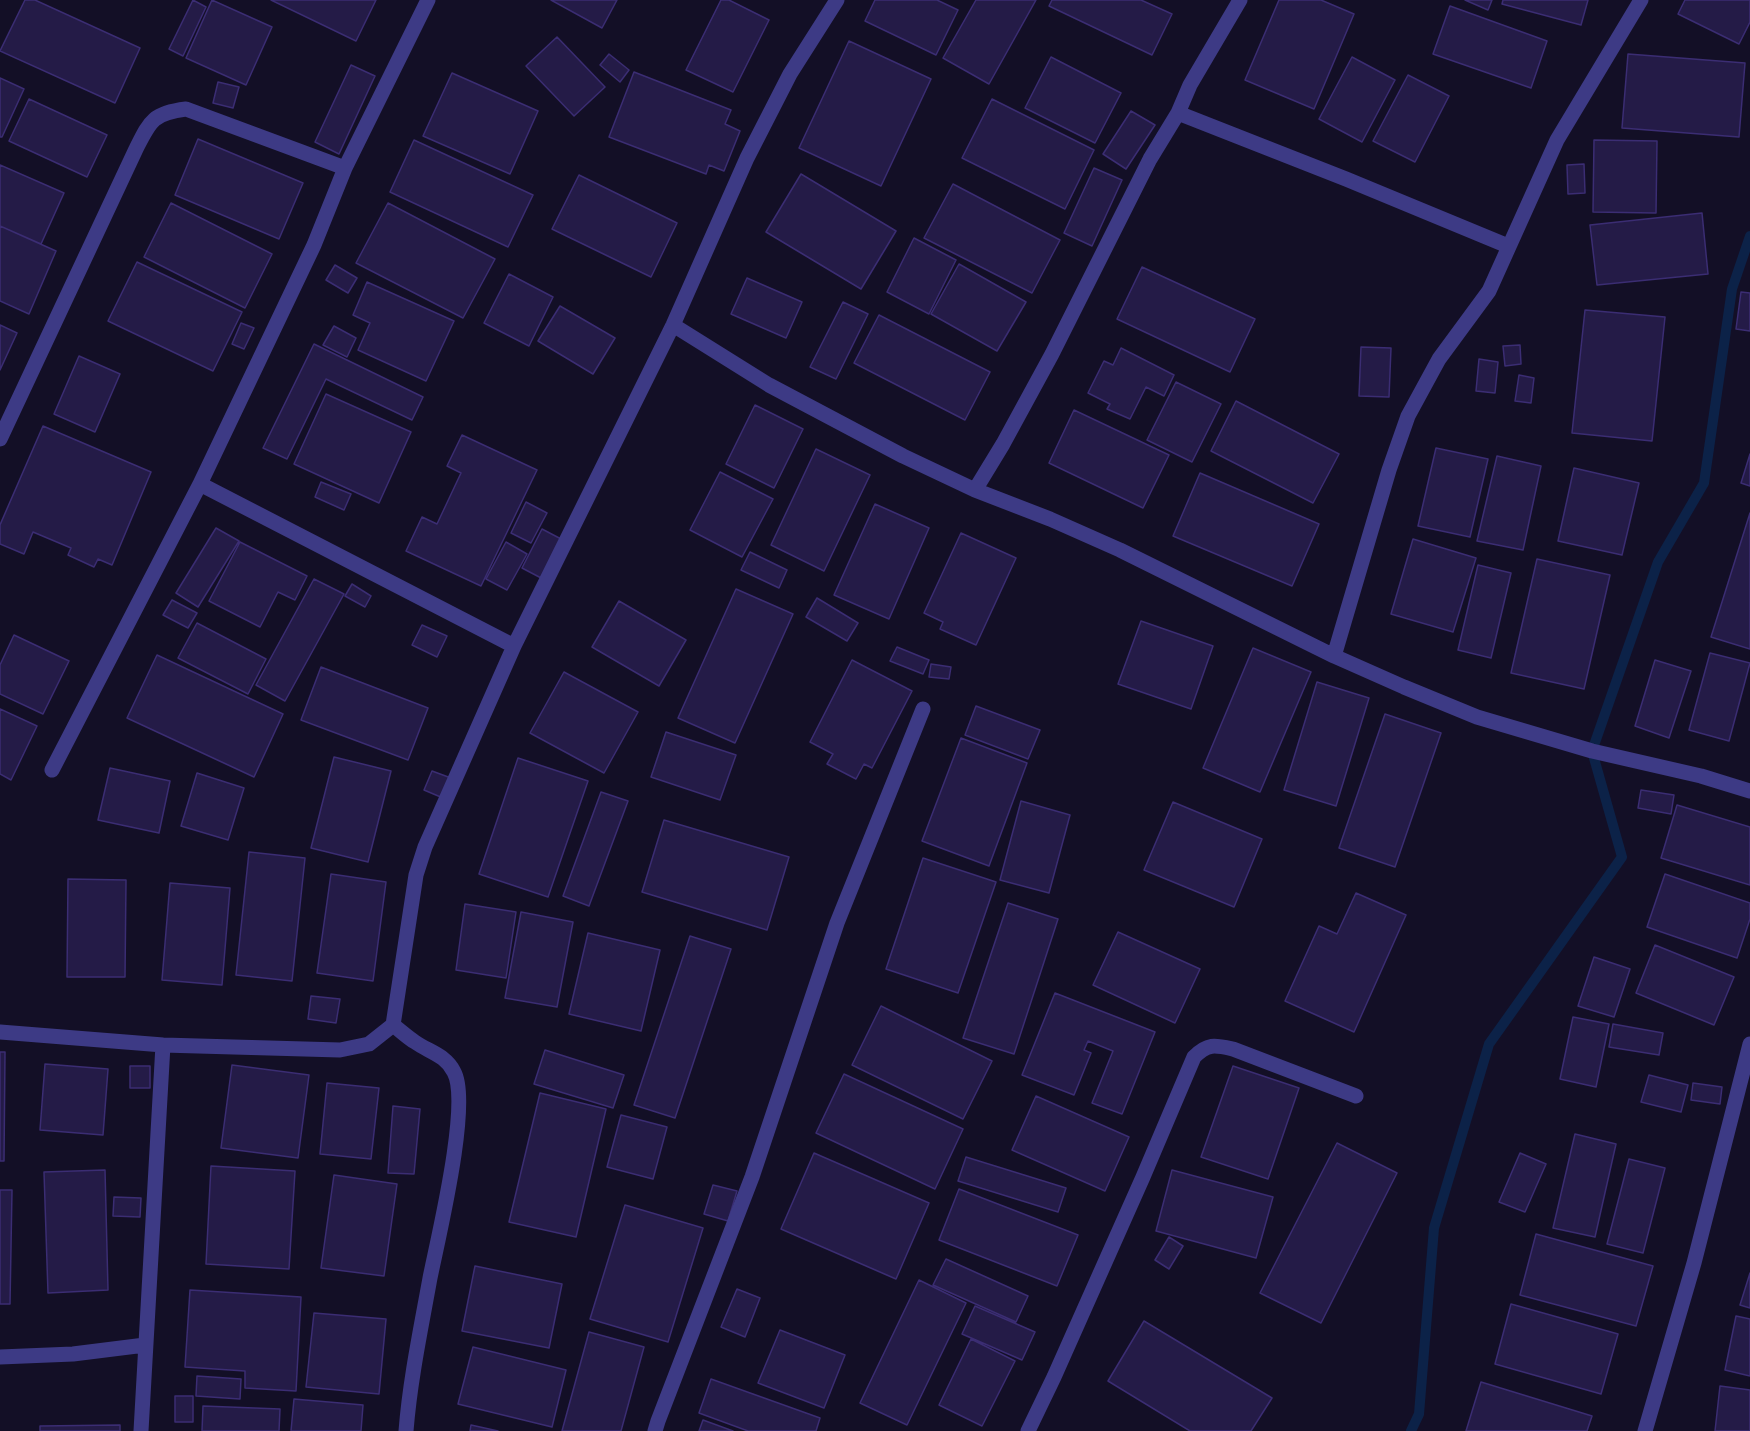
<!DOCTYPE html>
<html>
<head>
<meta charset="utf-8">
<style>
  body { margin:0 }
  canvas { display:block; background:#130f26 }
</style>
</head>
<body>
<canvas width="1750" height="1431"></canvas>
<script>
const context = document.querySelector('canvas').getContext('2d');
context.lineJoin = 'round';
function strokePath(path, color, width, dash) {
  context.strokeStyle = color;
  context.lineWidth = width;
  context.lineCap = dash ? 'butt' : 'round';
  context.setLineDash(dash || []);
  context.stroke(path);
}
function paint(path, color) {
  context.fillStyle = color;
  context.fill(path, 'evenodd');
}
const stream = new Path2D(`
  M1411 1431 1419 1414 1434 1228 1489 1044 1622 857 1592 751 1658 562 1704 483 1732 289 1750 236`);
const building = new Path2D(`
  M25 0H35L140 48 115 103 0 51Z
  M193 0 206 7 183 56 169 49Z
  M212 0 272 27 246 85 186 58Z
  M271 0H376L356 41Z
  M551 0H617L602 28Z
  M721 0H729L769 20 733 92 686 70Z
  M875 0H937L958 10 936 55 865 21Z
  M976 0H1036L989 84 943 58Z
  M1052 0H1141L1172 14 1152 55 1049 6Z
  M1279 0H1321L1354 14 1314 109 1245 80Z
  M1465 0H1492L1488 10Z
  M1503 0H1588L1581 25 1502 4Z
  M1685 0H1750V22L1739 44 1678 14Z
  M1450 6 1547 41 1531 88 1433 54Z
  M557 37 605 87 574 116 526 66Z
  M849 41 931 79 881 186 799 148Z
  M609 54 629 70 620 82 600 65Z
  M1628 54 1745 63 1739 137 1622 128Z
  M1051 57 1121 93 1095 143 1025 108Z
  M1352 57 1395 80 1362 142 1319 119Z
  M351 65 375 76 339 154 315 142Z
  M634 72 731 110 725 124 740 131 724 171 709 165 706 174 609 137Z
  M452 73 538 111 510 174 423 136Z
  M1408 75 1449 96 1415 162 1373 141Z
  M0 78 24 89 2 137H0Z
  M218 82 239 87 233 108 213 103Z
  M29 99 107 135 87 177 9 141Z
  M992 99 1094 150 1065 209 962 158Z
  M1131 111 1155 125 1126 169 1103 154Z
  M198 139 303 183 279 239 175 195Z
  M414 140 533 195 508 247 390 192Z
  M1594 140 1657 141 1656 213 1593 212Z
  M1584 164 1585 193 1568 194 1567 165Z
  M0 165 64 193 41 244 0 226Z
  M1094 168 1122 180 1092 246 1064 233Z
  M801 174 896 231 861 289 766 232Z
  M579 175 677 223 651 277 552 229Z
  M953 184 1060 240 1032 293 924 238Z
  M171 203 272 254 245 308 144 257Z
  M388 203 495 259 463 318 356 263Z
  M1702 213 1708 274 1597 285 1590 225Z
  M0 226 56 251 29 314 0 301Z
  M914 238 956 260 929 314 887 292Z
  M137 262 242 312 213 371 108 321Z
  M959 264 1026 302 997 351 931 314Z
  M335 265 357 278 348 293 326 280Z
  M1142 267 1255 319 1230 372 1117 319Z
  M509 274 553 297 529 346 484 323Z
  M747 278 802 302 786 338 731 314Z
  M367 282 454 321 426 381 358 350 370 323 353 315Z
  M1741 292 1750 293V331L1736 329Z
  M843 302 868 314 836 379 810 367Z
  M560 306 615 338 593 374 538 341Z
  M1585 310 1665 317 1652 441 1572 433Z
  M879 315 990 372 965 420 854 363Z
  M241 323 254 328 244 349 232 344Z
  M0 325 17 333 0 370Z
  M334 326 356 338 347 357 323 345Z
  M314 344 423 397 412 420 326 379 287 459 263 448Z
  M1520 345 1521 364 1505 366 1503 346Z
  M1361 347 1391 348 1389 397 1359 396Z
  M1121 348 1174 375 1164 396 1146 387 1130 419 1107 409 1110 404 1088 393 1104 361 1113 365Z
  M79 356 120 374 95 432 54 414Z
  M1479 359 1498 362 1495 393 1476 391Z
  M1519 375 1534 378 1531 403 1515 401Z
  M1176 382 1221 404 1192 462 1147 440Z
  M326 394 411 432 379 503 294 464Z
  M1236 401 1339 454 1313 503 1211 451Z
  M755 405 803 429 774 488 726 464Z
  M1074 410 1169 455 1143 508 1049 463Z
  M43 426 151 472 112 565 98 559 94 567 68 555 71 548 33 532 24 554 0 544V525Z
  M462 435 537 470 481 586 406 551 422 517 437 524 461 473 447 466Z
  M1436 448 1488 459 1470 537 1418 526Z
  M816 449 870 475 824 571 771 545Z
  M1750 454V486L1741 483Z
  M1497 456 1541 466 1523 550 1477 541Z
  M1574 468 1639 483 1622 555 1558 541Z
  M720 472 773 499 742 557 690 530Z
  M1200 473 1319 524 1292 586 1173 536Z
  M321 482 351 494 344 510 315 497Z
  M526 502 547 513 531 543 511 533Z
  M875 504 929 528 889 619 834 595Z
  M1750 513V649L1711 637Z
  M216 528 239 541 198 607 176 593Z
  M542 529 563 540 543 579 522 568Z
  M961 533 1016 558 976 645 940 629 943 622 924 613Z
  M1413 539 1476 558 1453 632 1391 614Z
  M240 542 307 576 295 600 278 592 260 627 209 601Z
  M506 542 527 554 507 590 486 579Z
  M750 552 787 570 779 588 741 570Z
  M1537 559 1610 575 1584 689 1511 673Z
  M1478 565 1511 573 1491 658 1458 650Z
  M314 579 344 594 285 701 256 685Z
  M352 584 371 596 365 607 345 596Z
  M736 589 793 614 735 743 678 718Z
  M817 598 858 623 847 641 806 617Z
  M172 600 197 613 188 628 163 615Z
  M619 601 686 640 659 686 592 647Z
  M1141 621 1213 646 1191 709 1118 684Z
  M197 623 266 659 248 694 178 658Z
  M422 625 447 636 437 657 412 645Z
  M14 635 69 661 43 714 0 694V665Z
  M897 647 929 660 923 674 890 661Z
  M1253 648 1311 672 1260 792 1203 768Z
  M1710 653 1750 663 1729 741 1689 730Z
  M157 655 283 714 254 777 127 718Z
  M852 660 912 691 872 768 864 764 856 779 827 764 833 754 810 742Z
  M1655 660 1691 671 1669 738 1635 726Z
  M931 664 951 667 949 679 929 677Z
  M321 667 428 708 408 760 301 720Z
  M564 672 638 712 604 773 530 733Z
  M1317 682 1369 698 1336 806 1284 790Z
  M976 706 1040 730 1028 759 965 735Z
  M0 709 37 726 11 780 0 774Z
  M1385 714 1441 733 1395 867 1339 848Z
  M666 732 736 755 720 800 651 777Z
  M961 738 1027 763 989 866 922 841Z
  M334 757 391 771 368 862 311 848Z
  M518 758 588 781 548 897 479 874Z
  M110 768 170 781 159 833 98 820Z
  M432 771 451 778 443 798 424 790Z
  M197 773 244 788 228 840 181 826Z
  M1641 790 1674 795 1671 814 1638 808Z
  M601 792 628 801 589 906 563 896Z
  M1021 801 1070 815 1049 893 1000 880Z
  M1173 802 1262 839 1234 907 1144 870Z
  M1677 805 1750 827V885L1661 858Z
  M664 820 789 857 767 930 642 892Z
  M249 852 305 858 292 981 236 975Z
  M923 858 996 882 958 993 886 969Z
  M331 874 386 882 373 981 317 973Z
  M1665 874 1750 903V919L1737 958 1647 927Z
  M68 879 126 880 125 977H67Z
  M170 883 230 888 222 985 162 980Z
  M1356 893 1406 915 1354 1032 1285 1001 1319 926 1337 934Z
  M1008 903 1058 919 1014 1054 963 1038Z
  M465 904 516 912 506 978 456 970Z
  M521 912 573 922 557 1007 505 998Z
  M1118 932 1200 969 1175 1023 1093 985Z
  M588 933 660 950 641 1031 569 1014Z
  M690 936 731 949 675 1118 634 1105Z
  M1655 945 1734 977 1714 1025 1636 993Z
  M1594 957 1630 969 1614 1017 1578 1006Z
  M1055 993 1155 1032 1122 1114 1092 1103 1113 1051 1088 1041 1084 1050 1091 1053 1074 1095 1022 1075Z
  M311 996 340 999 336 1023 308 1019Z
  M881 1006 992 1061 963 1119 852 1065Z
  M1573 1017 1609 1024 1596 1087 1560 1079Z
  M1613 1024 1663 1033 1659 1055 1609 1047Z
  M545 1050 624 1075 613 1108 534 1084Z
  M0 1052H5L4 1161H0Z
  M45 1064 108 1069 103 1135 40 1130Z
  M232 1065 309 1075 298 1158 221 1148Z
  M130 1066H150V1088H130Z
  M1233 1066 1299 1088 1268 1179 1201 1157Z
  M844 1074 963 1129 935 1189 816 1133Z
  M1649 1075 1688 1085 1681 1112 1641 1102Z
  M327 1083 379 1088 371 1159 320 1154Z
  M1693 1083 1722 1087 1720 1104 1691 1100Z
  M540 1093 606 1109 576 1237 509 1222Z
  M1036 1096 1129 1137 1105 1191 1012 1150Z
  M393 1106 420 1109 414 1174 388 1173Z
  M621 1115 667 1127 653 1179 607 1167Z
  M1575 1134 1616 1144 1595 1237 1553 1228Z
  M1337 1143 1397 1173 1321 1323 1260 1293Z
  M814 1153 929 1203 896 1279 781 1229Z
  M1520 1153 1546 1164 1525 1212 1499 1202Z
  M966 1157 1066 1188 1058 1212 958 1181Z
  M1629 1159 1665 1168 1643 1253 1607 1244Z
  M211 1166 295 1171 289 1269 206 1264Z
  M105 1170 108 1290 48 1293 44 1172Z
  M1172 1170 1273 1197 1256 1258 1156 1231Z
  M334 1175 397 1184 384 1276 321 1268Z
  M713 1185 737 1191 728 1221 704 1214Z
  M959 1189 1078 1235 1057 1286 939 1240Z
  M0 1190H12L10 1304H0Z
  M114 1197 141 1198 140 1217 113 1216Z
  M625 1205 703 1228 668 1342 590 1319Z
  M1536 1234 1653 1266 1636 1326 1520 1295Z
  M1169 1237 1183 1246 1169 1269 1155 1260Z
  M946 1259 1028 1296 1016 1322 933 1285Z
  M475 1266 562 1284 549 1348 462 1331Z
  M1750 1273V1308L1740 1305Z
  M919 1280 966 1303 907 1425 860 1403Z
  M737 1289 760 1298 745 1337 721 1327Z
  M190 1290 301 1297 296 1391 245 1388V1371L185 1367Z
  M1511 1304 1618 1334 1601 1394 1495 1364Z
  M975 1306 1035 1332 1022 1360 962 1334Z
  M314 1313 386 1319 379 1394 306 1387Z
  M1736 1316 1750 1319V1376L1725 1370Z
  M1144 1321 1272 1398 1251 1431H1190L1108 1381Z
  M780 1330 845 1355 824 1408 758 1383Z
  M589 1332 644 1347 621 1431H562Z
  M971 1339 1015 1361 982 1426 939 1405Z
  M473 1347 566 1370 552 1427 458 1404Z
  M197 1376 241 1379 240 1399 196 1396Z
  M711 1379 820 1418 816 1431H748L699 1413Z
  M1481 1382 1592 1416 1587 1431H1466Z
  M1720 1386 1750 1390V1431H1715Z
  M175 1396H193V1422H175Z
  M294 1399 363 1405 361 1431H291Z
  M203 1406 280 1409 279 1431H202Z
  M703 1420 733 1431H699Z
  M120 1425V1431H40V1426Z
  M471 1425 498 1431H470Z`);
const minor = new Path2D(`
  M1178 113 1346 179 1508 246
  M673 325 769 385 903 456 975 490 1050 519 1120 550 1334 656 1404 687 1477 717 1592 751 1701 776 1750 791
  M0 439 136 149C150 121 153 113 186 109L345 168
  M200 484 514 646
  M975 490 1003 444 1052 354 1150 159 1178 113 1190 85 1240 0
  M1334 656 1389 470 1408 416 1439 359 1489 291 1557 140 1641 0
  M52 770 200 484 314 245 345 168 428 0
  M0 1032 163 1045 340 1050 369 1044 393 1025
  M0 1357 73 1354 145 1345
  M141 1431 163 1045
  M406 1431C410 1380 421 1328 430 1278 438 1238 471 1103 454 1072 446 1055 429 1052 415 1042 407 1037 401 1031 393 1025L416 875 425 847 514 646 673 325 747 158 790 74 837 0
  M655 1431 658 1421 752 1177 837 923 923 709
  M1028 1431 1054 1377 1143 1177 1194 1057C1208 1043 1215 1045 1233 1049L1356 1096
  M1645 1431 1694 1263 1750 1044`);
strokePath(stream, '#0c2248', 10);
paint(building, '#241b47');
strokePath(building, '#3b2d73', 1.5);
strokePath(minor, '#3d3a85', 15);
</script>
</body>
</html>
